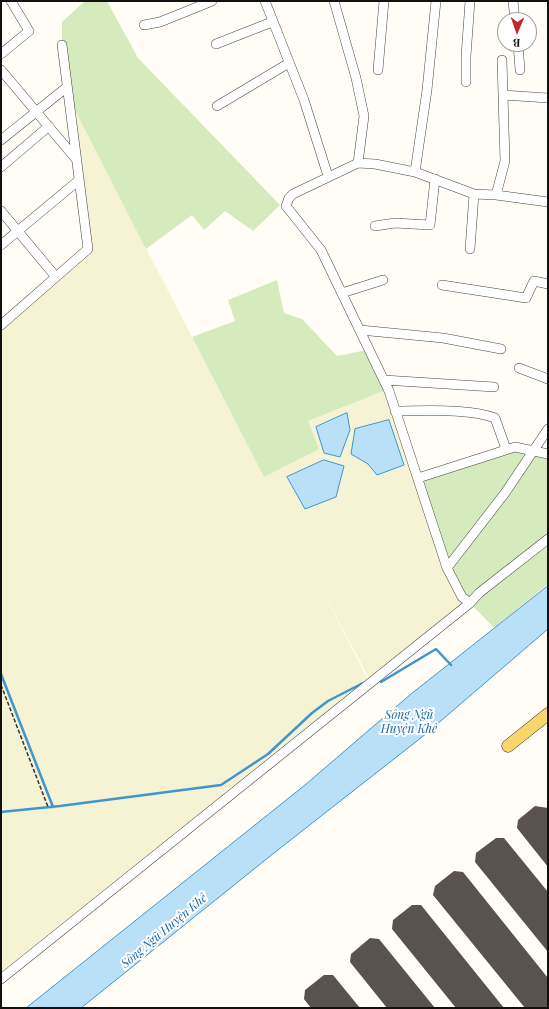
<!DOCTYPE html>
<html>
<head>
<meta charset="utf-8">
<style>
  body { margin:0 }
  #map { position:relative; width:549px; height:1009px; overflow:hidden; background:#fffdf5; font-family:"Playfair Display",serif }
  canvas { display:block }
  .frame { position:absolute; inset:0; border:2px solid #111; pointer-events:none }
  .north { position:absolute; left:497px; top:12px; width:40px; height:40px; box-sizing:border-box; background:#fff; border:1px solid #a0a0a0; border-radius:50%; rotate:182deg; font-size:11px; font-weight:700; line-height:16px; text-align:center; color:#111 }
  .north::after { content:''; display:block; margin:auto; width:14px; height:18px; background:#c4262e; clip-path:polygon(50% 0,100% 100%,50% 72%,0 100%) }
</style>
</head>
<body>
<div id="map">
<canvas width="549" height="1009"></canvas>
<div class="frame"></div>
<div class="north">B</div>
</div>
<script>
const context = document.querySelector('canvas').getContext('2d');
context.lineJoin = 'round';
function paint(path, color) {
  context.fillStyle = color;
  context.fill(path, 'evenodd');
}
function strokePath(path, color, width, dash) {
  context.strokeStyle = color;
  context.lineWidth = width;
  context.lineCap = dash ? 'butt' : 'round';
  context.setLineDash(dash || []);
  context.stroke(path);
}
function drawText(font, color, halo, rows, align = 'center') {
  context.font = font + ' "Playfair Display",serif';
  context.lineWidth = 4;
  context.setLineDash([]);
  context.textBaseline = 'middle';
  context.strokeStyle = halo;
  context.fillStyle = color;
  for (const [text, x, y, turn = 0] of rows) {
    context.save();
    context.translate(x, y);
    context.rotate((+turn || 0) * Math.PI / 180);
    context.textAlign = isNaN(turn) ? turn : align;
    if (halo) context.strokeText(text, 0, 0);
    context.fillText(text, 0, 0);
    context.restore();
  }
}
const farmland = new Path2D(`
  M76 112 264 477 308 421 386 390 470 603 371 682 320 586 371 686 1 980V325L88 249Z`);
const green = new Path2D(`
  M85 1H107L138 58 280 205 253 231 225 211 204 230 192 215 146 249 76 112 67 87 62 45V22Z
  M277 280 284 313 302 319 337 356 367 350 386 390 308 421 319 449 264 477 192 337 235 321 228 300Z
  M506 449 548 455V584L494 628 470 603 447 568 418 478Z`);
const water = new Path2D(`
  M347 413 350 430 340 457 324 453 316 427Z
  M389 420 404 465 377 475 368 464 351 454 355 429Z
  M324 460 344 466 336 497 305 509 287 477Z
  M548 586V629L422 737 274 853 81 1008H26L305 785 411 694Z`);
const stream = new Path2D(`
  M1 674 53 807
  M381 682 436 649 451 665
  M1 812 60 806 221 785 268 754 312 713 328 701 363 683`);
const building = new Path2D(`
  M535 806 548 808V867L517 828 518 820Z
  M496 838H504L548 892V952L475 862 476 853Z
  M454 871 463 872 548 978V1008H525L433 895 435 886Z
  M412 905H421L504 1008H456L392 929 393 920Z
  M370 938 379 939 435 1008H387L350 962 351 954Z
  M324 975H333L360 1008H311L304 999 305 990Z`);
const path = new Path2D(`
  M1 685 48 807`);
const minor = new Path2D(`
  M265 1 304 100 328 176
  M334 1 356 78 364 116 358 163
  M513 1 515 20
  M144 25 160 22 212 1
  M216 44 272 22
  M518 44 520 70
  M1 54 29 31 11 1
  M502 60 503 95
  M1 70 76 159
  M378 70 384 1
  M466 82V56L470 1
  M217 106 289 63
  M1 140 67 87
  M1 167 49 126
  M415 172 427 90 436 1
  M496 195 505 161 503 95 548 98
  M548 202 496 195 474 194 415 172 375 164 358 163 293 194 289 198 286 206 321 250 389 391 447 568 462 597 470 603 479 593 548 539
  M1 211 56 277
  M375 226 395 223 430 225 435 179
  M1 245 79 180
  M470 249 474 194
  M442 285 526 298 534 281 548 284
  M342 293 383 280
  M1 325 88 249 62 45
  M360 330 443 338 501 349
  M519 368 548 379
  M384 380 494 387
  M395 411C424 411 470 408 495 418L506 449
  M418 478 515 447 548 454
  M447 568 505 493 548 429
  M1 979 470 603`);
const major = new Path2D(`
  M508 746 548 714`);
const waterNames = [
  ["Sông Ngũ",409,715],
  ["Huyện Khê",409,729],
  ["Sông Ngũ Huyện Khê",164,931,-40]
];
paint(farmland, '#f6f3d4');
paint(green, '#d5ebbd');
paint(water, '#b9e0f7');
strokePath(water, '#3f96cf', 1);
strokePath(stream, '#3f96cf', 2.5);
paint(building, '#5a524d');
strokePath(minor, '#444', 10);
strokePath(major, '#222', 13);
strokePath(path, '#333', 1.5, [4, 2]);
strokePath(minor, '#fff', 9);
strokePath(major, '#f9d66b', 12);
drawText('italic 12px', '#1768a6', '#fff', waterNames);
</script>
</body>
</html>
